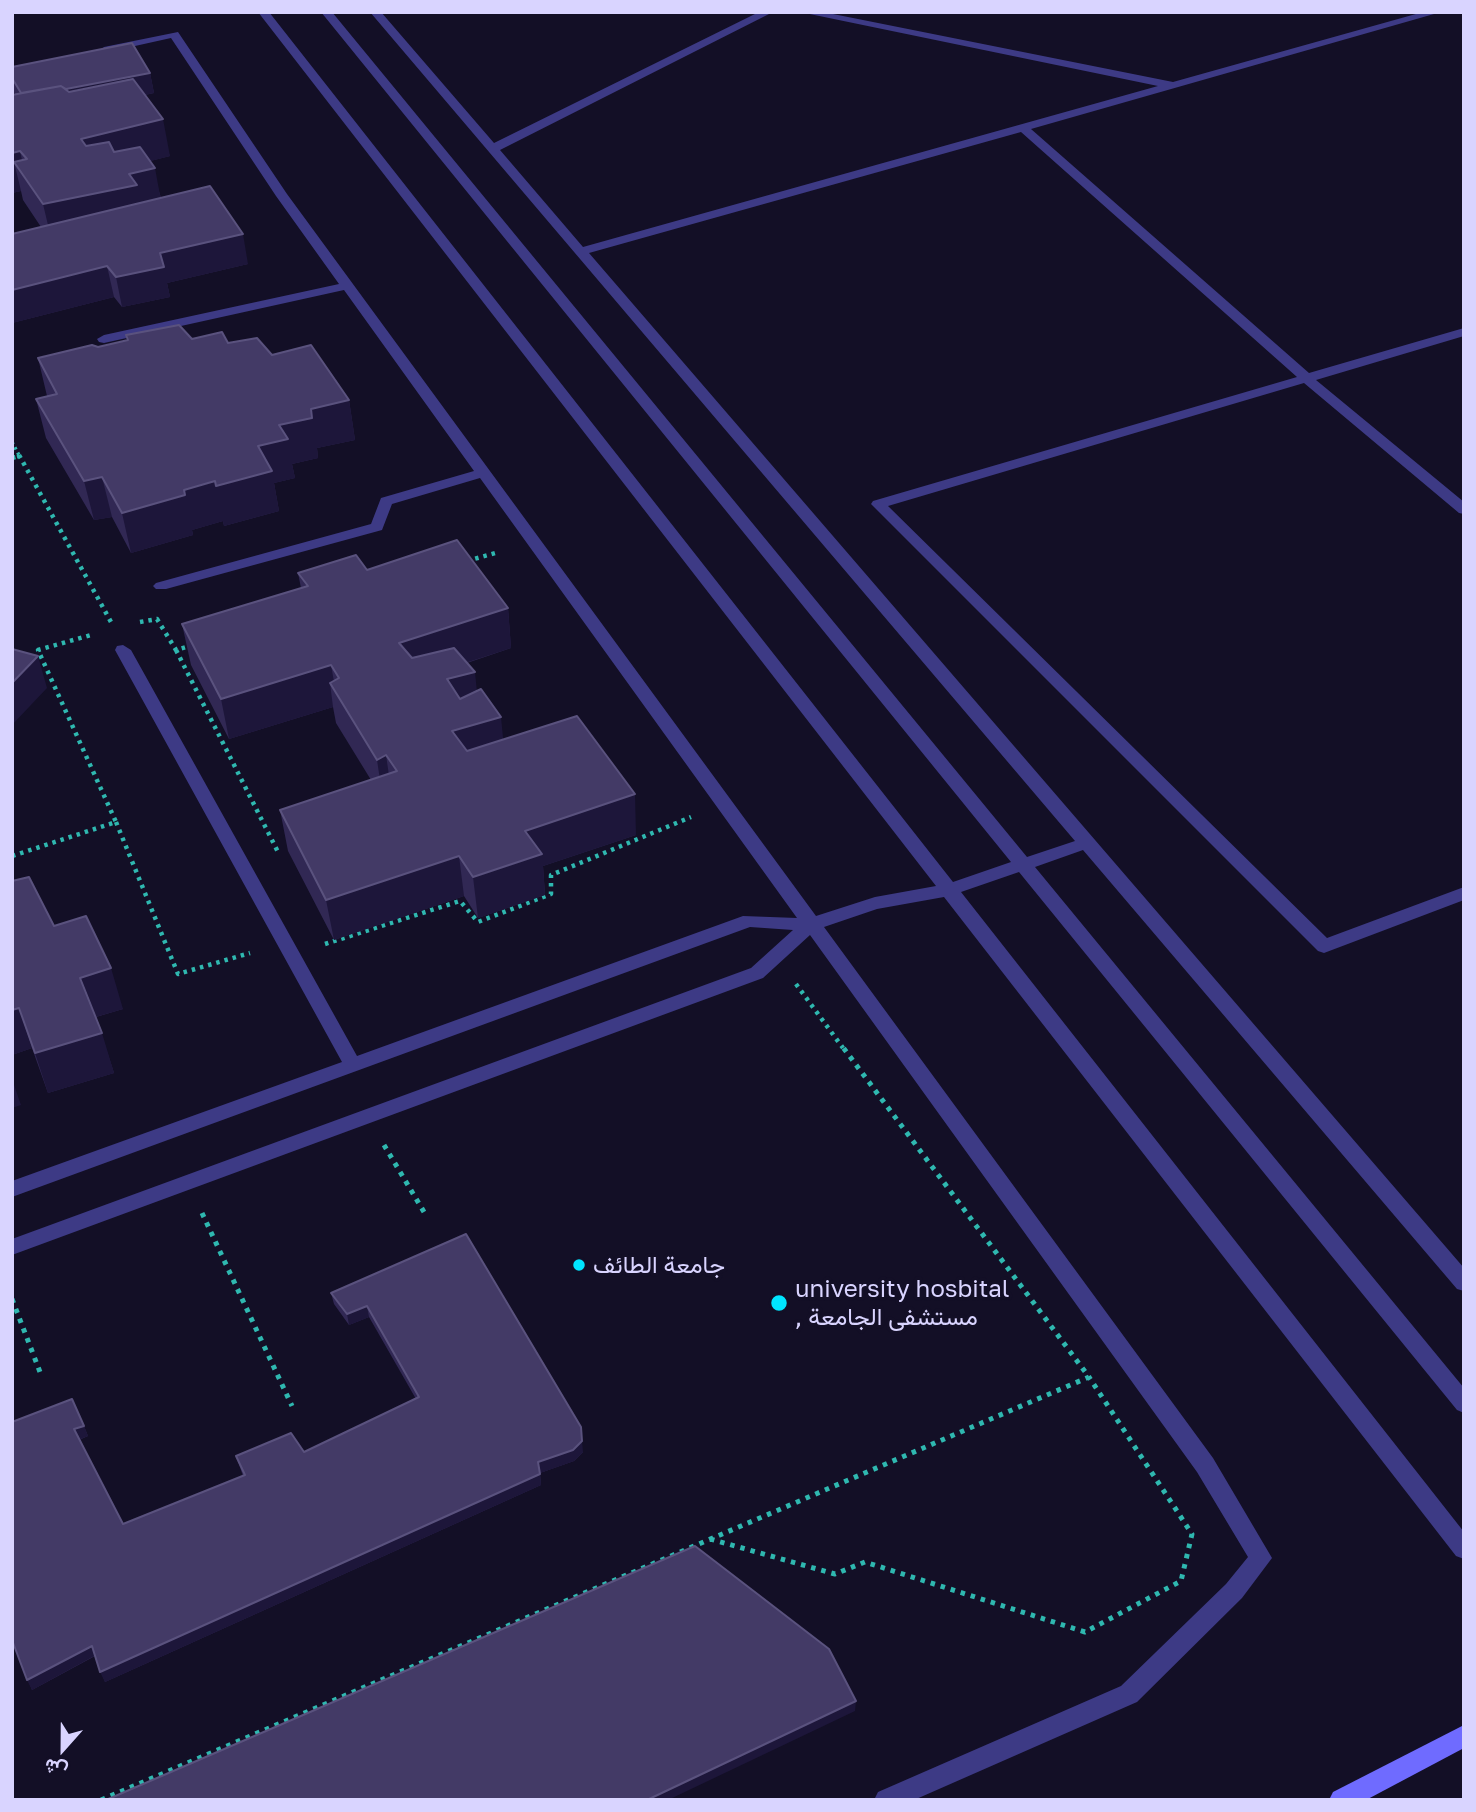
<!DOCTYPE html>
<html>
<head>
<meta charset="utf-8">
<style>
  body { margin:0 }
  #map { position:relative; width:1476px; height:1812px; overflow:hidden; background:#130f26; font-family:"Golos Text",Vazirmatn,sans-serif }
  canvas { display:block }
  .frame { position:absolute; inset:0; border:14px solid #d9d4ff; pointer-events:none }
  .north { position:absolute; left:28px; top:1714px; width:70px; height:70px; -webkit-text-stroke:5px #130f26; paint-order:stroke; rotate:201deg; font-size:19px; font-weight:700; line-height:28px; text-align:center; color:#d9d4ff }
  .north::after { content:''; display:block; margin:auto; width:24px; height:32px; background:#d9d4ff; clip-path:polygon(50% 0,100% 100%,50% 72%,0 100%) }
</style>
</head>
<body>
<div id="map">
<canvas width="1476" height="1812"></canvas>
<div class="frame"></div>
<div class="north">ش</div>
</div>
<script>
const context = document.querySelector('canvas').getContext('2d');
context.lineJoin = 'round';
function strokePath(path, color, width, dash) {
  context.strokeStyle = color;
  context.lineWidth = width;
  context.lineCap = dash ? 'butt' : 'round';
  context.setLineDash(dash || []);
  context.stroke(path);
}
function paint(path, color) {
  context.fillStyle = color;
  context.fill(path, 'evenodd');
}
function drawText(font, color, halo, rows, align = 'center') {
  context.font = font + ' "Golos Text",Vazirmatn,sans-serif';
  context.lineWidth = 7;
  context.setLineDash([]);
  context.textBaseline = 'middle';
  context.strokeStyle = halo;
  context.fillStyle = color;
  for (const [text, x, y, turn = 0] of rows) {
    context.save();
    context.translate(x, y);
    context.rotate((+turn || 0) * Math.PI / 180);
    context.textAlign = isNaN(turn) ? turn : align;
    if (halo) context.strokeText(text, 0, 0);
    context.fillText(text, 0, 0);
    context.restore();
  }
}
const pathFar2 = new Path2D(`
  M12 442 20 457
  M17 457 20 456`);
const pathFar1 = new Path2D(`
  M19 455 111 622
  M12 458 20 456
  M467 561 499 552
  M140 622 157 619 176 650 193 645
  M176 650 278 852
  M116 822 178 974 250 953
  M12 856 116 822 38 650 91 635
  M325 944 460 901 478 922 551 894V875L691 817
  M796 984 843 1048`);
const path = new Path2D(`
  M384 1145 424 1212
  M202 1213 292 1406
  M12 1299 40 1372
  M710 1539 835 1574 865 1562 1085 1632 1181 1581 1192 1534 1089 1377
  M101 1800 1089 1377 842 1046`);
const street = new Path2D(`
  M258 12H269L953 882 1011 862 321 12H332L1027 857 1075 841 370 12H381L494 143 759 12H773L500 150 583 247 1158 86 800 12H823L1173 82 1423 12H1441L1031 129 1309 373 1464 328V336L1316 380 1464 502V514L1459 513 1304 383 888 506 1327 938 1464 887V900L1324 953 1318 951 871 504 873 501 1297 377 1021 132 589 253 1464 1268V1291L1457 1289 1083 850 1035 867 1464 1388V1413L1457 1410 1019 872 961 892 1464 1532V1559L1456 1556 944 897 877 909 824 927 1213 1458 1272 1558 1242 1598 1137 1702 914 1800H874L878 1792 1121 1686 1226 1584 1248 1557 1197 1472 810 935 763 978 12 1255V1239L751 968 793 930 750 927 12 1197V1181L342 1062 115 650 117 646 123 645 131 650 357 1056 743 916 797 918 480 478 392 504 382 530 166 589H156L153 586 156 583 371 524 381 498 474 471 344 290 104 343 99 342 97 339 104 335 339 284 276 196 171 38 108 52 102 49 104 47 178 32 287 194 816 916 875 897 936 886Z`);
const secondary = new Path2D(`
  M1464 1725V1748L1366 1800H1329L1333 1792Z`);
const wall = new Path2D(`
  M12 67 150 73 154 93 145 95 170 156 150 161 161 198 248 264 167 283 170 297 122 307 114 297 12 323V234L41 227 23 200 21 191 12 193 15 94 12 90Z
  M126 335 192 339 228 343 272 355 349 400 355 440 317 448 318 458 292 464 295 478 274 483 279 511 224 526 223 521 192 530 193 535 131 553 112 517 94 520 46 438 36 399 47 396 38 358 98 347 127 340Z
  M367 570 508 608 511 648 467 663 477 691 503 740 636 835 543 866 545 895 478 918 464 896 334 940 288 851 280 810 371 780 336 723 333 707 229 739 191 665 182 624 301 588 298 573Z
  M12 881 54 926 123 1009 96 1017 114 1073 48 1093 32 1048 12 1055Z
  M466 1234 583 1452 574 1461 540 1473 541 1485 105 1682 95 1656 32 1690 12 1640 84 1426 88 1436 79 1440 123 1524 243 1476 236 1456 304 1452 416 1399 369 1317 349 1325 334 1304 331 1293Z`);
const shadedWall = new Path2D(`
  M150 73 154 93 29 118 24 98Z
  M163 119 170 156 89 177 81 139Z
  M20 151 27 182 14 162 21 191 12 193V153Z
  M155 168 162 206 52 242 43 204 129 174Z
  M243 234 248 264 167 283 170 297 122 307 116 277 160 253Z
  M107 266 114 297 12 323V290Z
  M349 400 355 440 317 448 318 458 292 464 295 478 274 483 279 511 224 526 216 486 279 425 311 409Z
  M102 477 112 517 94 520 84 481Z
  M215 481 223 521 192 530 193 535 131 553 122 513 184 490Z
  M508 608 511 648 404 683 399 643Z
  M38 656 47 688 12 725V683Z
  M331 665 336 693 330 683 333 707 229 739 221 699Z
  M475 672 479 713 451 720 447 679Z
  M501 717 505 758 457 772 452 731Z
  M386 755 392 796 383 800 377 760Z
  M635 794 636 835 543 866 545 895 478 918 473 877 525 831Z
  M459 856 464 896 334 940 326 900Z
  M111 968 123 1009 92 1018 80 978Z
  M19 1008 32 1048 12 1055V1010Z
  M102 1033 114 1073 48 1093 35 1053Z
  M12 1079 21 1105 12 1108Z
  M367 1306 369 1317 349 1325 347 1314Z
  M84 1426 88 1436 78 1440 74 1429Z
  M582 1441 583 1452 574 1461 540 1473 538 1462Z
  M540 1474 541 1485 105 1682 100 1672Z
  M92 1646 96 1655 32 1690 27 1680Z
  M856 1701 855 1711 668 1800H647Z`);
const building = new Path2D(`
  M132 43 150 73 66 89 61 86 21 93 12 78V67Z
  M133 79 163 119 81 139 86 146 109 142 114 152 140 147 155 168 129 174 137 185 43 204 14 162 27 159 20 151 12 153V95L61 86 69 92Z
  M210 186 243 234 160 253 164 267 116 277 107 266 12 290V234Z
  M179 325 192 339 222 332 228 343 257 338 272 355 311 345 349 400 311 409 312 418 279 425 288 439 258 446 272 471 216 486 215 481 184 490 185 495 122 513 102 477 84 481 36 399 57 394 38 358 92 345 98 347 128 340 126 335Z
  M457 540 508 608 399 643 412 658 454 648 475 672 447 679 460 699 481 689 501 717 452 731 467 751 577 716 635 794 525 831 542 854 473 877 459 856 326 900 280 810 397 771 386 755 377 760 330 683 339 678 331 665 221 699 182 624 308 586 298 573 356 555 367 570Z
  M12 649 38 656 12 683Z
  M29 877 54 926 86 916 111 968 80 978 102 1033 35 1053 19 1008 12 1010V881Z
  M466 1234 581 1427 582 1441 573 1450 538 1462 540 1474 100 1672 92 1646 27 1680 12 1640V1422L72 1399 84 1426 74 1429 123 1524 245 1475 236 1456 291 1433 304 1452 419 1397 367 1306 347 1314 331 1293Z
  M695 1546 829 1649 856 1701 647 1800H106Z`);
const markers = [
  [579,1265,7,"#00e5ff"],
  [779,1303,9,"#00e5ff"]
];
const poiNames = [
  ["جامعة الطائف",593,1265],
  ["university hosbital",795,1289],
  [", مستشفى الجامعة",795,1317]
];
strokePath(pathFar2, '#2fb8b0', 3.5, [2.5, 3.5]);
strokePath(pathFar1, '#2fb8b0', 4.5, [3.5, 5]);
strokePath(path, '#2fb8b0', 5, [4.5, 6]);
paint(street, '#3d3a85');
paint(secondary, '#6f6bff');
paint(wall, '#312854');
paint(shadedWall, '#1d163a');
paint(building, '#433a66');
strokePath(building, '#5a527e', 2);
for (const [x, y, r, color] of markers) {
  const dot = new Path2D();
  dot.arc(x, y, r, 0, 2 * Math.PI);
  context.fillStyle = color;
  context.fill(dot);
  strokePath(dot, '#130f26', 2.5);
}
drawText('24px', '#d9d4ff', '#130f26', poiNames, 'left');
</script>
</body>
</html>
